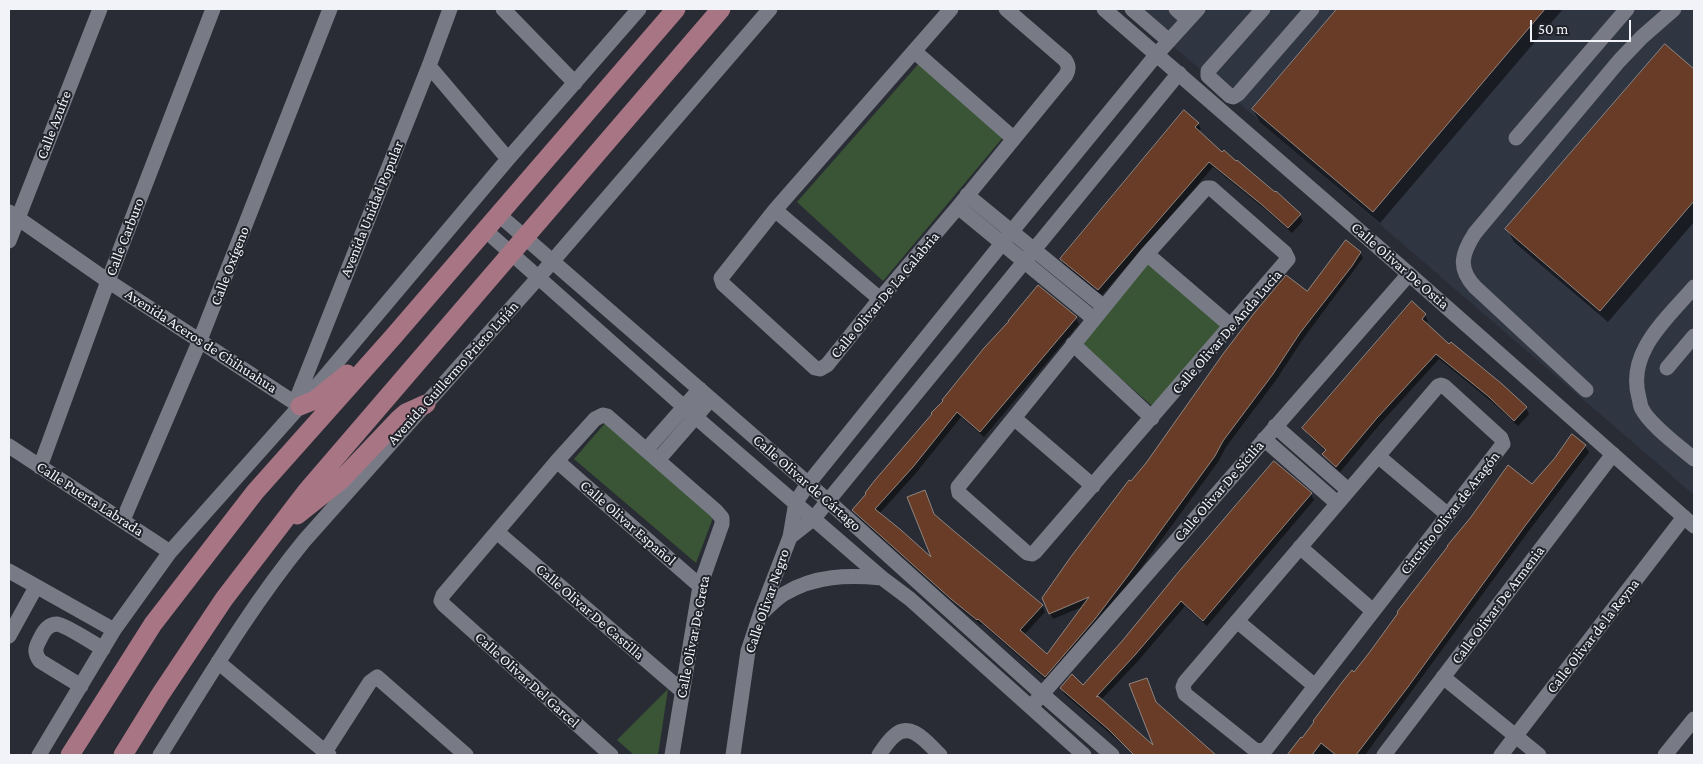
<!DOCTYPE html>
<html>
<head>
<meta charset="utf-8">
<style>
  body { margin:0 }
  #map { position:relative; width:1703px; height:764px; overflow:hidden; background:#292c34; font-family:"Crimson Pro",serif }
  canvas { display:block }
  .frame { position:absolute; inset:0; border:10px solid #f1f3f8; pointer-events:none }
  .scale { position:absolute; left:1530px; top:20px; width:101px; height:22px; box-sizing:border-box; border:2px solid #f1f3f8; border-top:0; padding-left:6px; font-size:15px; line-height:18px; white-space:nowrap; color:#f1f3f8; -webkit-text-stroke:4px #20222a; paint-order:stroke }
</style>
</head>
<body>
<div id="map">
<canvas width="1703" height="764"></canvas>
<div class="frame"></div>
<div class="scale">50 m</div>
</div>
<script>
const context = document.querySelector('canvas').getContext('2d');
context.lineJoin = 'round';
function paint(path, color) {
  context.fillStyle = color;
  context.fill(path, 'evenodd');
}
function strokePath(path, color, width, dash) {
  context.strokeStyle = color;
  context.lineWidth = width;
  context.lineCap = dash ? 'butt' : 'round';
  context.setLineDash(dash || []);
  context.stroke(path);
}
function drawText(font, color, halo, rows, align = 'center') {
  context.font = font + ' "Crimson Pro",serif';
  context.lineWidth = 4;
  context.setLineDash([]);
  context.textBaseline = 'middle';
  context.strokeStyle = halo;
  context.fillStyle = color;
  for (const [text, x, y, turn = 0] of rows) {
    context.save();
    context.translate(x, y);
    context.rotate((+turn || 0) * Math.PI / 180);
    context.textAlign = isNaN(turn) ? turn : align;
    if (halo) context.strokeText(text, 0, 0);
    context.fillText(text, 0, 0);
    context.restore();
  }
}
const built = new Path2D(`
  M1130 9H1694V495Z`);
const green = new Path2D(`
  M921 61 1005 135 883 281 797 202Z
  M1147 254 1230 326 1158 411 1077 340Z
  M607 421 714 515 696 563 574 459Z
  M668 689 658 755H634L617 740Z`);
const shadow = new Path2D(`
  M1339 9H1563L1380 223 1260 122 1253 110Z
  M1665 45 1694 71V222L1608 322 1514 242 1507 229Z
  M1198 123 1201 129 1198 132 1222 154 1300 215 1303 221 1292 233 1266 210 1213 167 1102 295 1064 264 1061 259Z
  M1360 252 1363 258 1303 339 1276 380 1226 447 1218 462 1130 583 1048 682 982 624 981 625 956 605 857 516 853 510 933 415 1076 318 1079 324 984 437 961 417 916 473 879 514 934 562 928 497 935 516 1042 606 1045 612 1024 635 1047 656 1084 606 1053 619 1050 613 1131 483 1307 293Z
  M1425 315 1428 321 1425 324 1449 345 1526 408 1529 414 1518 426 1492 402 1439 359 1380 424 1340 472 1327 460 1324 454 1326 452 1307 434 1304 428Z
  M1572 435 1585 446 1589 452 1528 532 1365 755H1288L1354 674 1532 486 1555 459Z
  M1274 463 1311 494 1314 500 1207 626 1185 606 1138 661 1101 700 1156 750 1147 679 1157 704 1215 755H1135L1064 694 1061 688 1083 687 1124 641Z`);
const building = new Path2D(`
  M1337 9H1545L1373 212 1252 109Z
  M1665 44 1694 69V201L1600 311 1505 229Z
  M1184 110 1199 123 1195 127 1222 152 1224 150 1236 161 1237 160 1275 192 1276 191 1301 214 1288 228 1261 204 1209 162 1098 290 1060 259Z
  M1346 240 1361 252 1352 266 1300 333 1273 374 1223 441 1215 456 1127 577 1095 619 1045 677 978 619 977 620 951 599 852 510 866 494 865 493 875 480 932 414 931 413 943 401 942 400 984 348 1009 321H1008L1038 285 1077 317 980 432 957 412 913 467 875 509 901 530 931 557 907 497 925 490 934 514 955 532 1043 605 1020 630 1047 654 1089 597 1049 614 1042 598 1070 558 1129 480 1131 481 1146 463 1223 354 1255 312 1286 275 1307 291Z
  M1412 301 1426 314 1422 319 1449 344 1451 342 1502 384 1527 407 1514 421 1488 396 1436 354 1377 418 1336 467 1322 454 1326 450 1302 428Z
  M1572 434 1586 445 1525 526 1408 687 1356 755H1336L1321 743 1312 755H1287L1301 737 1302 738 1314 722 1313 721 1343 681 1352 670 1354 672 1369 653 1398 613 1397 612 1448 546H1447L1471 517 1508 465 1532 484 1554 459Z
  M1274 461 1312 493 1203 621 1181 601 1135 655 1096 697 1098 696 1153 745 1129 684 1147 678 1156 702 1216 755H1134L1108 729 1060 688 1072 674 1083 685 1123 640 1176 575Z`);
const minor = new Path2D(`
  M503 9 575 83
  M951 9 775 210 721 278 723 284 815 368 820 369 827 365 880 299 958 207 1066 75C1069 69 1069 66 1065 60L1006 9
  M1104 9 1409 274 1694 526
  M1132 9 1169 41
  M1176 9 1188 20
  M1263 9 1208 71V76L1230 96 1233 97 1238 94 1312 9
  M914 51 1013 138
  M429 66 508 159
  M1516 138 1627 9
  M1206 188H1211L1285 253 1288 259 1035 552 1032 554 1027 553 959 493 958 487 1147 254Z
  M967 195 1104 307
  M958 207 1094 319
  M775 210 880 299
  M9 212 108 281 295 403
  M498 214 828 501 1042 694 1112 755
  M485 230 684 407 882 578 910 599 1084 755
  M9 241 100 9
  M1147 254 1231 326
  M1694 287C1667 319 1626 352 1639 398 1640 401 1640 406 1642 409 1650 425 1680 447 1694 459
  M1073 344 1152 418
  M1667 368 1694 336
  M1441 385 1444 386 1501 438 1503 444 1267 748 1262 751 1255 750 1185 694 1183 687 1185 682 1438 386Z
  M1586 390 1475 287C1457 268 1462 253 1475 233L1619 61 1642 37 1674 9
  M300 406 295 403 429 66 450 9
  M1014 418 1093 486
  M1275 426 1348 490
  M1264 439 1337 503
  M9 446 170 552
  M647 449 700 389
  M1378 456 1448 515
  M658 460 711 399
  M557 461 700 586
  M40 467 108 281 213 9
  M123 520 200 340 330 9
  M497 532 682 691
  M790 537 814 518 1179 73
  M1300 547 1373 611
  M9 571 114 630
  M761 614C768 607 776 599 784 594 815 575 848 575 882 578
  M1237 621 1315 686
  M9 636 36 587
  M218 662 329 755
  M1443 677 1539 755
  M81 686 40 661C34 653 35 648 40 639 43 632 48 624 57 624 65 625 95 644 103 649
  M1036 701 1409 274
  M325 752 370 682 377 677 466 755
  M39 755 114 630 170 552 300 406 508 159 639 9
  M160 755C206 682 250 607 304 541L538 278 770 9
  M611 755 444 605 441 601 443 595 557 461 595 419 603 415 607 416 716 511 722 518V524L700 586 672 755
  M733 755 748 651 760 615 790 537 796 502 808 484 1012 231 1157 54 1198 9
  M879 755C883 749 888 741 894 736 911 720 928 744 940 755
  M1384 755 1613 454
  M1501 755 1684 517
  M1665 755 1694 719`);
const major = new Path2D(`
  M300 406 315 400 347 374
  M297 515 341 480 398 420 406 413 426 404
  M70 755 153 624 255 492 393 337 676 9
  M123 755 160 695 224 599 306 492 721 9`);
const streetNames = [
  ["Calle Azufre",54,125,-69],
  ["Avenida Unidad Popular",372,209,-68],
  ["Calle Carburo",125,237,-69],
  ["Calle Oxígeno",230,266,-69],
  ["Calle Olivar De Ostia",1400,266,41],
  ["Calle Olivar De La Calabria",885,295,-50],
  ["Calle Olivar De Anda Lucia",1227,332,-49],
  ["Avenida Aceros de Chihuahua",201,341,33],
  ["Avenida Guillermo Prieto Luján",453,373,-48],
  ["Calle Olivar de Cártago",807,483,41],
  ["Calle Olivar De Sicilia",1219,491,-49],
  ["Calle Puerta Labrada",90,499,33],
  ["Circuito Olivar de Aragón",1450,513,-52],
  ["Calle Olivar Español",628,523,41],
  ["Calle Olivar Negro",767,601,-71],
  ["Calle Olivar De Armenia",1498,605,-53],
  ["Calle Olivar De Castilla",590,612,41],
  ["Calle Olivar de la Reyna",1593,636,-52],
  ["Calle Olivar De Creta",693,637,-79],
  ["Calle Olivar Del Garcel",527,680,42]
];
paint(built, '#303542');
paint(green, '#3a5536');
paint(shadow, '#0007');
paint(building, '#683c27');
strokePath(building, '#8f8580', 1);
strokePath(minor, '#787b85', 15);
strokePath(major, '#a87584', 19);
drawText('15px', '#f1f3f8', '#20222a', streetNames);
</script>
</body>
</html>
